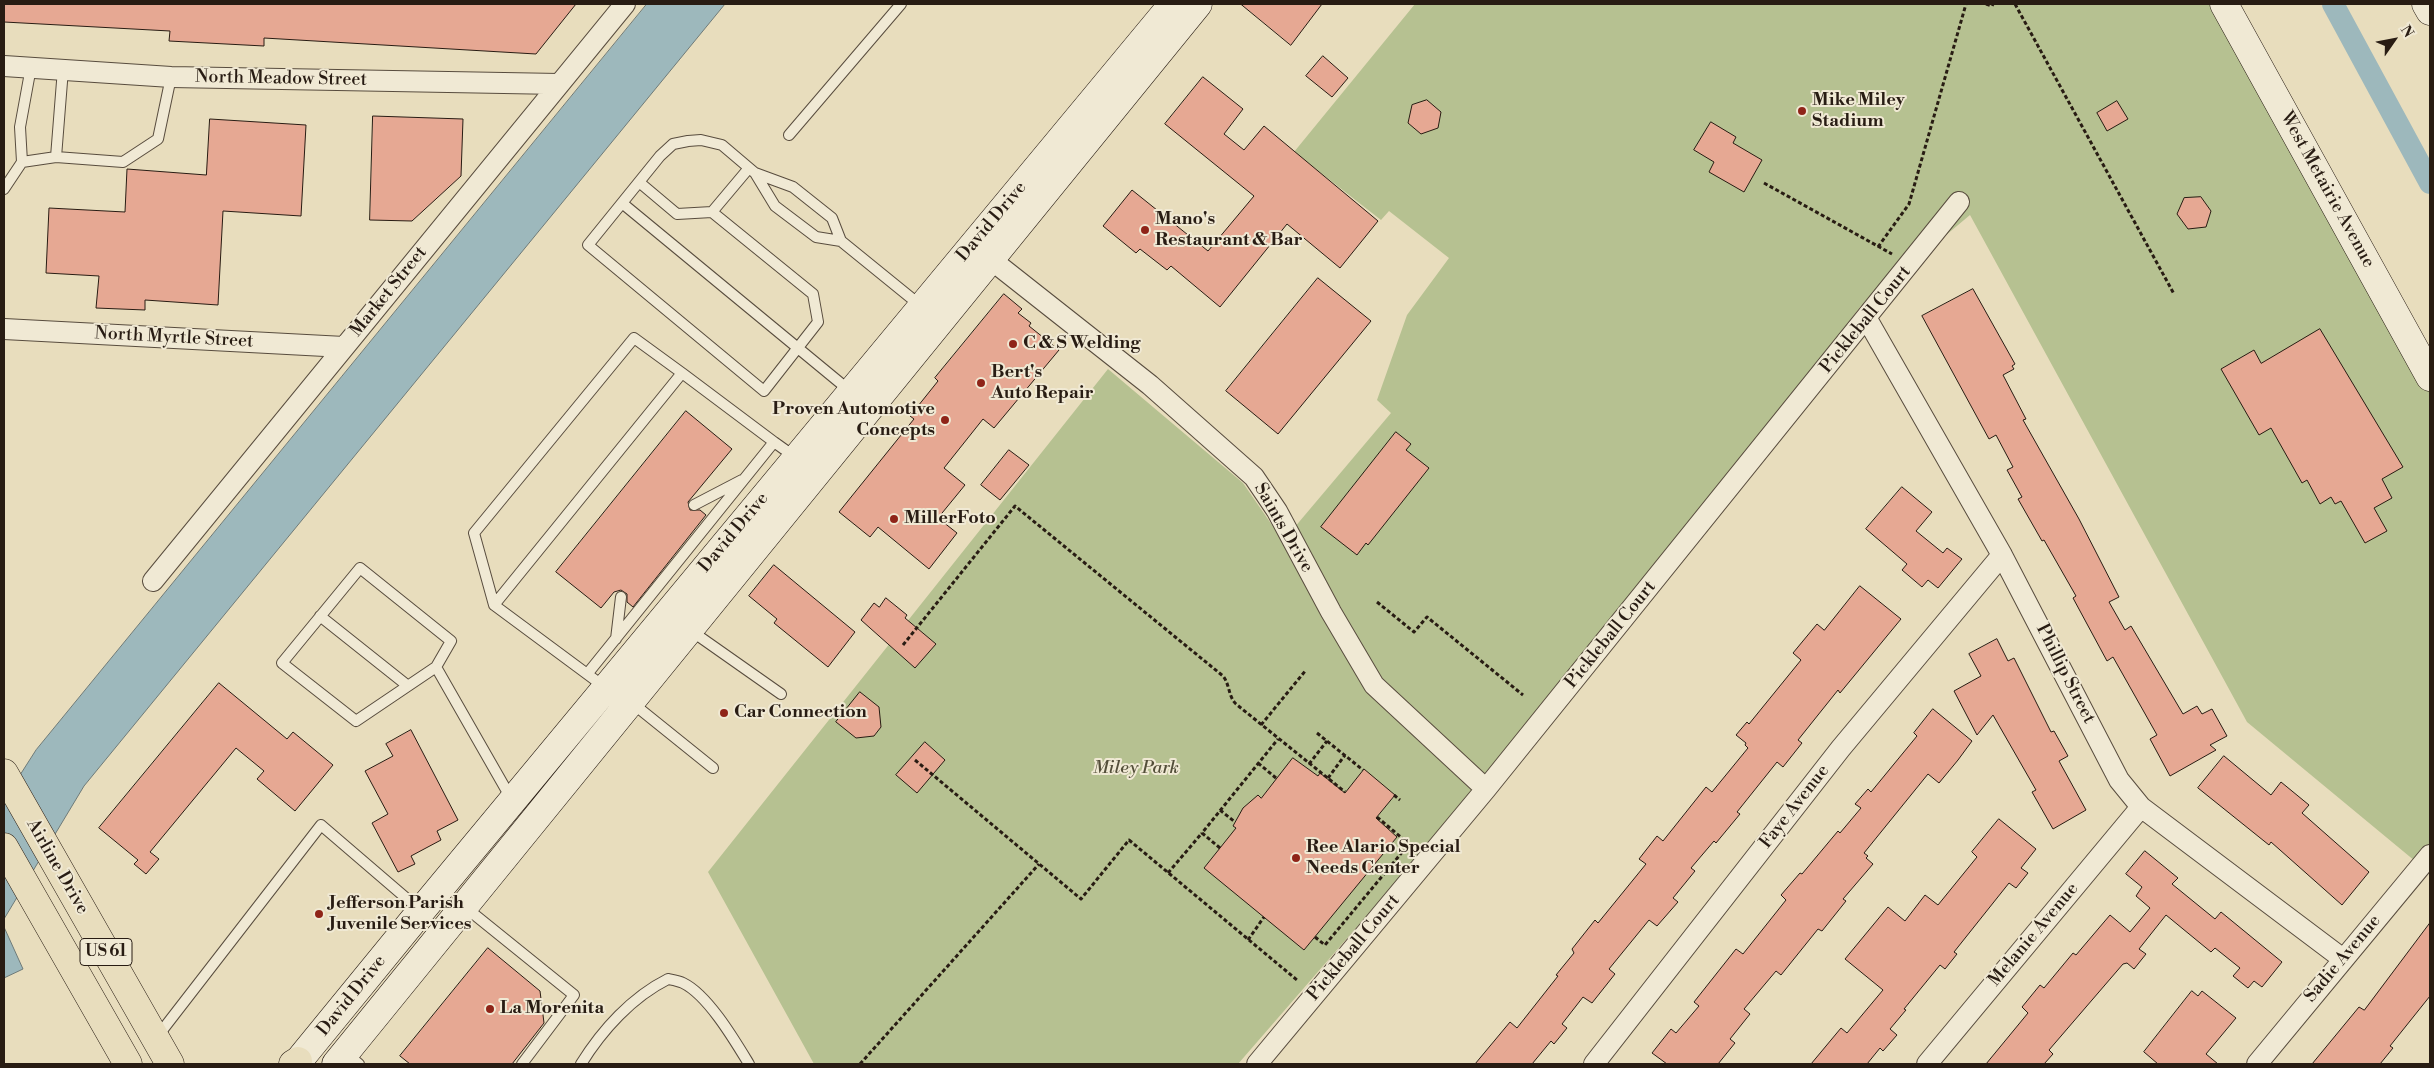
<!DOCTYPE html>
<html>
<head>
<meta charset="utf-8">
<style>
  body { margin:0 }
  #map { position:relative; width:2434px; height:1068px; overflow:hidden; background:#e8ddbd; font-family:"Libre Bodoni",serif }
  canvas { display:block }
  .frame { position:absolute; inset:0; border:5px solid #281c13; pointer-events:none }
  .north { position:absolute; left:2369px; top:15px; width:50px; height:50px; -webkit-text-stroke:4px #f0e9d4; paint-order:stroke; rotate:57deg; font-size:14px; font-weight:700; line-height:20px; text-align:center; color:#281c13 }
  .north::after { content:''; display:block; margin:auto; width:18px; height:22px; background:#281c13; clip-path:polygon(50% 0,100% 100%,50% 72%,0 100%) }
</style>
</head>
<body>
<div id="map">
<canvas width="2434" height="1068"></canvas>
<div class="frame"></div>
<div class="north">N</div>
</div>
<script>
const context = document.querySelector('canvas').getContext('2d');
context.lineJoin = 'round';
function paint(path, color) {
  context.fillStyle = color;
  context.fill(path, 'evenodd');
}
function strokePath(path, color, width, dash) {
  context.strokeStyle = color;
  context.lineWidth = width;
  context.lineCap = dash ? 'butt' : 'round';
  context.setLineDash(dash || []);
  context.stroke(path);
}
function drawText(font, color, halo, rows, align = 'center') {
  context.font = font + ' "Libre Bodoni",serif';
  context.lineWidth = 4;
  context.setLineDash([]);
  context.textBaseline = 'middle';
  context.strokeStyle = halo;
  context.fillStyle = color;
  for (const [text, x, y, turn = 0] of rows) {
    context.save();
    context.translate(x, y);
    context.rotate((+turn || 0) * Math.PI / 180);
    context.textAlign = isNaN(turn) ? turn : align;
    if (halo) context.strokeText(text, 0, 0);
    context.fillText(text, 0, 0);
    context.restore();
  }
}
const green = new Path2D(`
  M1415 4H2217L2430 382V855L2421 866 2247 722 1970 215 1860 307 1629 613 1238 1064H814L708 872 1108 369 1243 483 1283 541 1391 413 1377 400 1407 315 1449 258 1389 211 1381 220 1294 152Z`);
const water = new Path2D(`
  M647 4H725L84 786 4 919V800L36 750Z
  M4 927 23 969 4 978Z`);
const canal = new Path2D(`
  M2333 4 2430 183`);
const building = new Path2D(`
  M4 4H576L536 54 264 38V46L169 41 170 31 4 22Z
  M1241 4H1322L1291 45Z
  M1323 56 1348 78 1332 97 1306 76Z
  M1203 77 1243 109 1224 134 1244 150 1264 126 1378 221 1340 268 1287 224 1220 307 1171 266 1167 270 1140 249 1136 253 1103 226 1132 190 1208 251 1254 196 1165 124Z
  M1427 100 1441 112 1438 128 1421 134 1408 123 1412 105Z
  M2117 101 2128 119 2107 131 2097 113Z
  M373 116 463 119 461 176 412 221 370 220Z
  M210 119 306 125 301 216 223 211 218 305 145 300V310L96 308 99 276 46 273 49 208 125 212 127 169 206 175Z
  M1711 122 1736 137 1733 143 1762 160 1744 192 1709 172 1714 162 1694 150Z
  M2201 197 2211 211 2206 227 2188 229 2177 214 2184 198Z
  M1318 278 1371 321 1278 434 1226 391Z
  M1973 289 2015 364 2012 366 2014 369 2003 375 2026 419 2023 420 2079 519 2119 597 2109 602 2125 630 2131 626 2183 714 2197 706 2202 714 2212 709 2227 736 2210 745 2216 750 2170 776 2150 739 2157 735 2113 657 2107 661 2073 598 2076 596 2044 540 2042 541 2018 499 2022 497 2007 470 2013 467 1996 435 1989 439 1922 316Z
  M1004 294 1022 309 1018 313 1031 323 1029 326 1059 350 994 428 983 419 944 468 965 485 938 518 957 533 929 569 878 527 870 537 839 512 914 419 910 416 938 381 935 378Z
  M2320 329 2403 467 2382 479 2392 498 2374 508 2387 531 2365 543 2341 501 2335 504 2331 497 2320 504 2307 480 2302 483 2271 428 2259 435 2221 369 2254 350 2261 363Z
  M686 411 732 449 688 502 690 510H700L706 515 633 607 627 602V594L621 590 614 592 601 608 556 572Z
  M1396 432 1411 444 1406 450 1429 468 1368 545 1366 543 1357 555 1321 527Z
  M1009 450 1029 465 1000 500 981 485Z
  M1902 487 1932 512 1916 531 1943 553 1947 548 1962 559 1938 588 1928 580 1922 587 1902 570 1907 564 1866 529Z
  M774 565 855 632 828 667 774 623 777 619 749 596Z
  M1860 586 1901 619 1840 693 1838 690 1798 740 1802 743 1783 767 1777 762 1737 812 1740 814 1716 843 1714 841 1691 868 1695 871 1673 898 1678 902 1657 926 1649 920 1609 969 1615 974 1592 1003 1583 997 1562 1024 1567 1028 1554 1044 1551 1041 1532 1064H1475L1510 1022 1517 1028 1558 976 1556 975 1574 953 1572 949 1595 920 1598 923 1646 864 1639 859 1657 836 1663 841 1706 787 1712 792 1748 748 1745 745 1746 743 1736 735 1747 722 1749 724 1801 660 1793 653 1817 624 1824 630Z
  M886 598 907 615 905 618 936 644 915 668 861 620 874 603 879 607Z
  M1997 639 2008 661 2014 658 2051 732 2054 731 2068 756 2059 761 2086 810 2053 829 2032 792 2036 790 1993 715 1977 735 1954 691 1981 676 1969 654Z
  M219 683 287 739 293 732 333 765 295 811 257 779 264 771 236 748 150 852 159 859 146 874 134 864 138 860 99 828Z
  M860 692 879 707 881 727 874 736 856 738 836 722Z
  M1933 709 1972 741 1958 760 1939 783 1928 774 1864 853 1868 856 1866 858 1873 864 1843 899 1846 901 1822 931 1818 929 1781 975 1776 971 1744 1009 1750 1014 1730 1039 1735 1043 1718 1064H1667L1652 1053 1671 1029 1676 1033 1699 1006 1694 1002 1736 949 1743 954 1786 900 1781 895 1800 873 1802 874 1838 831 1840 833 1861 808 1855 804 1868 789 1871 792 1917 736 1914 733Z
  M411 730 458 820 437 831 441 840 411 856 415 864 398 872 372 823 388 814 365 771 393 756 386 744Z
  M925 742 945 760 917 793 896 775Z
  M2224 756 2271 795 2281 782 2309 805 2302 813 2369 872 2342 905 2271 842 2269 845 2198 788Z
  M1293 758 1318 776 1320 773 1345 793 1364 769 1395 795 1376 818 1397 837 1304 950 1204 868 1236 828 1233 826 1243 808 1258 795 1261 798Z
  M1999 819 2036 849 2021 868 2028 873 2016 888 2009 883 1954 952 1957 954 1945 969 1940 965 1904 1009 1906 1010 1890 1029 1897 1035 1883 1051 1880 1048 1867 1064H1811L1841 1028 1847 1033 1883 990 1845 959 1888 907 1905 921 1925 895 1938 905 1977 857 1972 852Z
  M2145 851 2178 878 2172 884 2215 919 2221 912 2282 962 2262 987 2254 981 2248 988 2233 976 2240 968 2215 948 2211 952 2166 915 2139 949 2146 954 2134 969 2127 963 2123 964 2049 1050 2053 1054 2044 1064H1986L2028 1013 2022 1007 2040 985 2044 988 2073 953 2076 955 2110 915 2130 932 2150 908 2136 896 2142 887 2126 874Z
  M2430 923V996L2390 1046 2393 1048 2380 1064H2312L2359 1007 2364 1010Z
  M488 948 540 991 544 1023 512 1064H410L400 1056Z
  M2192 991 2198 996 2202 991 2236 1018 2206 1054 2218 1064H2158L2144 1052Z`);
const path = new Path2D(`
  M1986 4 1992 6 1993 4
  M2015 4 2174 294
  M1764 183 1892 254
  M1878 247 1909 204 1966 4
  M1377 602 1414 632 1427 617 1523 695
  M903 645 1015 506 1223 676C1230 685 1228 696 1236 704L1345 792
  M1261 725 1306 670
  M1317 733 1363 770
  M915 760 1081 899 1129 840 1297 980
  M1258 763 1276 778
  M1309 764 1327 741
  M1328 778 1345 755
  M1394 795 1400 800
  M1220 810 1235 822
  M1220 848 1202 833 1278 739
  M1168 873 1202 833
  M1315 937 1325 945 1409 844 1377 817
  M1248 940 1264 917
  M860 1064 1039 864`);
const lane = new Path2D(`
  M63 69 56 157 123 162 158 139 171 77
  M789 135 901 4
  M22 162 20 127 31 67
  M755 173 793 187 832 218 841 241
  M639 182 677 214 712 212 749 168
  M4 189 22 162 56 157
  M622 203 850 391
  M712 212 813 294 818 322 764 391 588 245 660 156 673 144 688 141 701 140 722 145 755 173 775 206 816 237 841 241 921 306
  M774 442 795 457
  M694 505 742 480
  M494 605 682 373 774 442 588 673
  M320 616 408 686
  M690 630 781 694
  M616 639 621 597
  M436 667 451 641 360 568 282 663 356 721 436 667 512 800
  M606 688 494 605 474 533 634 338 682 373
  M631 702 713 768
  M465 907 574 995 522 1064
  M157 1037 321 825 420 910
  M346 1053 359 1064
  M581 1064C602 1030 632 997 668 979 673 980 679 981 683 983 708 995 735 1041 749 1064`);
const street = new Path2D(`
  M4 66 171 77 559 84
  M979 254 989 258 1150 385 1254 477 1277 511 1331 612 1374 685 1486 789
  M1867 319 2002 555 2119 780 2141 807 2343 959
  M4 329 344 347
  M153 581 625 4
  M1257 1064 1486 789 1959 202
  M1594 1064 1841 748 2002 555
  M1927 1064 2141 807
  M2257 1064 2430 855`);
const secondary = new Path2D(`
  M2224 4 2430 377
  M2426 4 2430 11
  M296 1064 421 911 1173 4
  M336 1064 1198 4`);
const highway = new Path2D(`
  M4 773 170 1064
  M4 847 128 1064
  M293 1064 298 1061`);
const markers = [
  [1802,111,5,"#8f2418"],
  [1145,230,5,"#8f2418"],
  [1013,344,5,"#8f2418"],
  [981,383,5,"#8f2418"],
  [945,420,5,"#8f2418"],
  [894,519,5,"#8f2418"],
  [724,713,5,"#8f2418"],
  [1296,858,5,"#8f2418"],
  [319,914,5,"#8f2418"],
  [490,1009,5,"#8f2418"]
];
const shields = [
  [106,952,52]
];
const shieldNames = [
  ["US 61",106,952]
];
const streetNames = [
  ["North Meadow Street",281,79,1],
  ["West Metairie Avenue",2327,190,61],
  ["David Drive",992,222,-50],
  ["Market Street",389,292,-51],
  ["Pickleball Court",1866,320,-51],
  ["North Myrtle Street",174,338,3],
  ["Saints Drive",1283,528,60],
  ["David Drive",734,533,-50],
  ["Pickleball Court",1611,635,-51],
  ["Phillip Street",2065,674,63],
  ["Faye Avenue",1795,807,-52],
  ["Airline Drive",57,867,60],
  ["Melanie Avenue",2034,935,-50],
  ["Pickleball Court",1354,948,-50],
  ["Sadie Avenue",2343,959,-50],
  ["David Drive",352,996,-51]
];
const poiNames = [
  ["Mike Miley",1812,101],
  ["Stadium",1812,122],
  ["Mano's",1155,220],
  ["Restaurant & Bar",1155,241],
  ["C & S Welding",1023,344],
  ["Bert's",991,373],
  ["Auto Repair",991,394],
  ["Proven Automotive",935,410,"right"],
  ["Concepts",935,431,"right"],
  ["MillerFoto",904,519],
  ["Car Connection",734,713],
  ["Ree Alario Special",1306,848],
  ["Needs Center",1306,869],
  ["Jefferson Parish",329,904],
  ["Juvenile Services",329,925],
  ["La Morenita",500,1009]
];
const parkNames = [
  ["Miley Park",1136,769]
];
paint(green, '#b6c191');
paint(water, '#9db8bc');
strokePath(water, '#6e7a78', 1);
strokePath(canal, '#9db8bc', 22);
paint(building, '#e6a893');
strokePath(building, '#281c13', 1);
strokePath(lane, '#584c3e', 12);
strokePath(street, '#584c3e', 22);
strokePath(secondary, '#281c13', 29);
strokePath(highway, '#281c13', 29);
strokePath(path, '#281c13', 3, [4, 2.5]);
strokePath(lane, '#f0e9d4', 10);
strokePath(street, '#f0e9d4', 20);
strokePath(secondary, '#f0e9d4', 28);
strokePath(highway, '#e8ddbd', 28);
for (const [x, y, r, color] of markers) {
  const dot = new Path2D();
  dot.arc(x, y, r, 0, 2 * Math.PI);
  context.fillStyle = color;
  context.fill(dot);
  strokePath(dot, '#f0e9d4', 2);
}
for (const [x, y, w] of shields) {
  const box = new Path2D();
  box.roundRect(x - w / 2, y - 13.5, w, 27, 4);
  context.fillStyle = '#f0e9d4';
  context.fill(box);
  strokePath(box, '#281c13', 1);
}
drawText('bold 16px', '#281c13', null, shieldNames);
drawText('18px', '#281c13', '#f0e9d4', streetNames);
drawText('bold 18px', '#281c13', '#f0e9d4', poiNames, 'left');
drawText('italic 18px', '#534e39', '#f0e9d4', parkNames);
</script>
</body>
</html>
